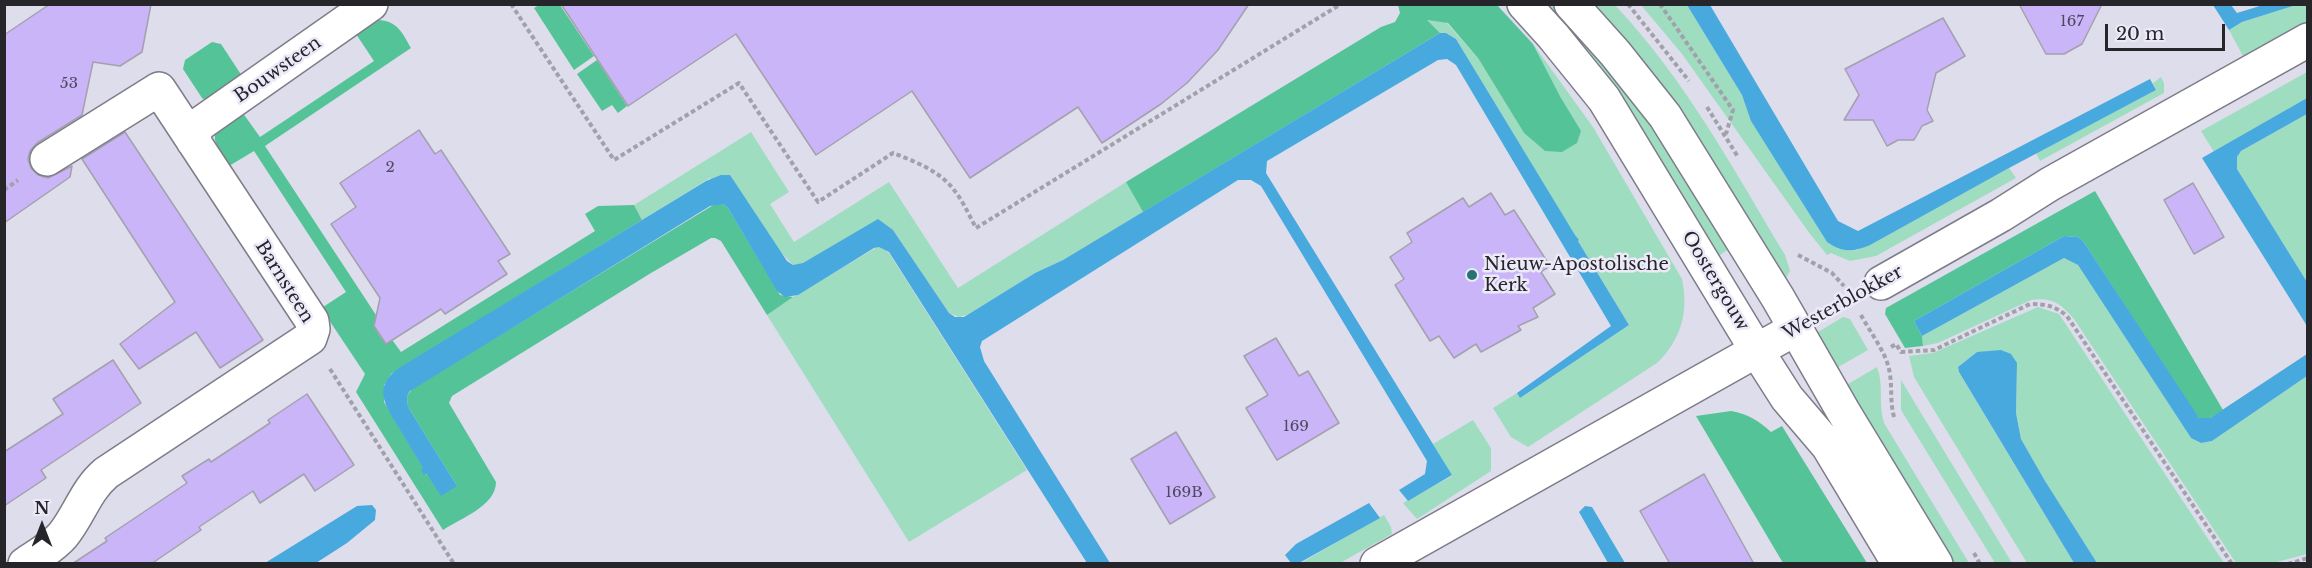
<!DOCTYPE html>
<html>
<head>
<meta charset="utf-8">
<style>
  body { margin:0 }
  #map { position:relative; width:2312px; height:568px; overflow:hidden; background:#deddeb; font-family:"Libre Baskerville",serif }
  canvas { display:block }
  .frame { position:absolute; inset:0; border:6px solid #26252a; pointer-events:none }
  .north { position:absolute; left:12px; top:496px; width:60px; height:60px; -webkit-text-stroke:4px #eceaf8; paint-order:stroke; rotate:0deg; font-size:16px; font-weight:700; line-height:24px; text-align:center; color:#26252a }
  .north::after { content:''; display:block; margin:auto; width:21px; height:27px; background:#26252a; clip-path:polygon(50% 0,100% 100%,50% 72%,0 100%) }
  .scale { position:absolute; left:2105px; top:24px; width:120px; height:27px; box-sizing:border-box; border:3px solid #26252a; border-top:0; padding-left:8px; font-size:18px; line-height:21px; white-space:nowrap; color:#26252a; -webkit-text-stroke:4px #eceaf8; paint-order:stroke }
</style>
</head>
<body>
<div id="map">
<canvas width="2312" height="568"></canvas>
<div class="frame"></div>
<div class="north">N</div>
<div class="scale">20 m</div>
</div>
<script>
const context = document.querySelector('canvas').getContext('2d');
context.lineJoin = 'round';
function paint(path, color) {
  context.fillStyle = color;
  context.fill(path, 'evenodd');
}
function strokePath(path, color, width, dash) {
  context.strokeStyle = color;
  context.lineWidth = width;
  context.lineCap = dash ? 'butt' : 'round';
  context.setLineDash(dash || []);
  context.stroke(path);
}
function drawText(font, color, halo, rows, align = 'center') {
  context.font = font + ' "Libre Baskerville",serif';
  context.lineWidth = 5;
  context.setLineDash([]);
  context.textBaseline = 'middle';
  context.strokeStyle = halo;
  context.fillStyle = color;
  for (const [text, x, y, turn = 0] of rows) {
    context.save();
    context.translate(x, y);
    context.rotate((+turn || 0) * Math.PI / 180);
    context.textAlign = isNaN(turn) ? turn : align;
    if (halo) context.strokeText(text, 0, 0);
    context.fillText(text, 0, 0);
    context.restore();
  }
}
const green = new Path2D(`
  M1539 5H1554L1580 31 1653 120 1732 247 1714 259Z
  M1588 5H1615C1684 78 1733 168 1785 255L1790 271 1784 281Z
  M1641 5H1687L1742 95 1752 121 1827 242C1837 250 1845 251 1857 250L2009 168 2016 178 1876 256 1850 261 1831 253 1827 255 1810 234 1682 54Z
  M2296 5H2307V22L2244 58 2229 30 2242 22Z
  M1426 20 1446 22 1478 58 1524 133 1561 98 1533 44 1593 127 1682 279C1689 312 1681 340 1657 363L1528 447 1511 437 1493 408 1517 393 1520 398 1526 394 1629 325 1456 39 1446 33H1440Z
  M2307 72V98L2214 152 2201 131Z
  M2161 77 2164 83V93L2040 161 2036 153 2156 90 2153 83Z
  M2307 114V282L2237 169V157L2241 151Z
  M751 132 789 192 770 204 794 242 889 182 958 288 1126 182 1143 212 1063 260 1035 273 967 315 959 317 949 313 893 230 799 265H793L710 178 642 220 634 205Z
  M879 246 889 253 1027 470 909 542 767 315 793 297Z
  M2064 258 2078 265 2191 438 2201 443 2212 441 2307 376V554L2273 563H2236L2074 319C2061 304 2052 297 2031 300L1938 343 1923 346 1922 336Z
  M2038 307 2059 314 2224 563H2097L2047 485 2021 439 2016 413 2017 363 1977 352 1958 367 1959 372 2074 563H2027L1914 377 1909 356 1933 353Z
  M1843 317 1850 319 1868 350 1833 370 1813 335Z
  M1877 367C1884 384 1878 404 1884 423L1969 563H1949L1843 387Z
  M1901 380 2012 563H1995L1901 410Z
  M1473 420 1491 448V471L1417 519 1403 503 1452 476 1433 444Z
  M1384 515 1391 527 1392 534 1340 563 1299 564Z`);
const forest = new Path2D(`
  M539 5H560L594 56 574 70 534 8Z
  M1398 5H1497L1533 44 1561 98 1581 131 1577 143 1562 152 1545 151 1537 144 1524 133 1478 58 1448 23 1427 20 1440 33 1143 212 1126 182 1381 27 1395 22 1400 13Z
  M378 20C397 20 403 34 411 48L265 146 376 315 374 326 381 338 393 341 401 352 595 231 585 214 598 206 634 205 642 220 391 374 384 385V402L424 469 425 475 427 474 457 486 408 407 407 396 413 388 715 204H723L728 208 780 295 793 297 767 315 721 241 715 238H711L651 273 452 396 449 403 496 482C496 506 461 518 443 530L356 392 365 374 323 311V307L346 292 254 151 229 166C220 154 213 145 215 130L240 109 260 137 374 61 356 34Z
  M212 42 221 44 242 76 207 101 202 98 183 69 185 60Z
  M597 60 627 106 618 113 612 105 602 111 577 74Z
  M2095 191 2223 410 2210 418H2199L2194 412 2083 241 2078 237 2064 236 1914 321 1922 336 1923 346 1905 348 1885 314 1886 308Z
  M1731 411C1748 414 1759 421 1771 432L1782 426 1867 563H1783L1696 416Z`);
const water = new Path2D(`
  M1687 5H1710L1838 221 1858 231 2150 79 2156 90 2009 168 1870 245C1854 252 1842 253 1827 242L1751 121 1742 95Z
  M2213 5H2231L2237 13 2263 5H2296L2242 22 2229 30Z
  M1440 33H1446L1456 39 1575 235 1579 240 1578 241 1629 325 1526 394 1520 398 1517 393 1611 326 1456 65 1447 59 1438 60 1267 161 1266 173 1452 475 1408 501 1399 490 1425 474 1427 461 1261 186 1251 180H1238L982 341 980 347 984 361 1110 563H1087L889 252 879 247 874 248 798 295 785 297 777 291 728 208 723 204 710 206 410 391 407 396 408 407 457 486 441 496 427 474 424 475 421 470 423 468C415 455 407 441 399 428 385 405 372 387 399 368L706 181 721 175H730L787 261 793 265 803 263 878 219 893 230 949 313 955 317H964L1035 273 1063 260Z
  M2307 98V114L2241 151 2237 157V169L2307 282V326L2202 158Z
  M2064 236 2078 237 2083 241 2199 418H2210L2307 354V376L2212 441 2201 443 2191 438 2078 265 2064 258 1922 336 1914 321Z
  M2001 350 2011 354 2017 363 2016 413 2021 439 2045 481 2097 563H2074L1959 372 1958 367 1977 352Z
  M1369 503 1380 518 1299 563H1291L1285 555 1296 544Z
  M372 505 376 510 375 520 347 543 316 563H265L357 506Z
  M1585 506 1592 507 1625 563H1608L1579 512Z`);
const building = new Path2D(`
  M50 4H151L142 52 120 66 93 62 82 115 37 143 30 151 28 159 31 168 38 175 48 178 72 166 70 177 4 223V35Z
  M561 4H1249L1218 50 1187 83 1161 104 1102 143 1078 107 970 178 912 91 816 155 736 34 628 106Z
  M2019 4H2102L2082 44 2064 54H2046Z
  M1943 18 1965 56 1936 73 1927 110 1933 121 1922 126 1914 140H1898L1887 146 1873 120H1844L1859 95 1845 69Z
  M419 130 435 154 441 150 510 254 498 261 507 274 445 314 441 309 386 344 374 326 380 298 331 224 356 207 340 183Z
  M125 132 263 340 220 368 196 332 139 369 120 344 175 302 82 159Z
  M2193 183 2224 237 2194 254 2164 200Z
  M1491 193 1505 215 1514 210 1550 266 1541 272 1555 294 1533 308 1538 317 1518 326 1521 330 1481 352 1476 344 1454 358 1439 336 1430 341 1395 285 1404 279 1390 257 1412 242 1407 233 1463 198 1469 207Z
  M1276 338 1299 376 1308 371 1339 423 1277 460 1246 408 1268 395 1244 356Z
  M113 360 141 403 41 470 46 478 4 506V452L63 414 53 399Z
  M307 394 354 465 315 491 304 474 260 503 253 491 199 527 201 530 151 564H72L107 541 105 538 187 483 182 476 209 459 211 462 270 423 268 420Z
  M1176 432 1215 497 1170 524 1131 459Z
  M1704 474 1754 564H1670L1640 511Z`);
const path = new Path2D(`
  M511 4 614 160 739 83 818 202 893 153C914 161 940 171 954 190 963 201 969 215 976 228L1341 4
  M1628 4 1689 81
  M1660 4 1733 110 1726 134
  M1707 107 1738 157
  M4 190 18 180
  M1798 255 1832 273 1844 286
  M1827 311 1850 300
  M1861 315C1870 332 1885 351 1889 369 1893 386 1889 403 1895 420
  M1891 347 1896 344 1901 352 1934 350 2030 304C2046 304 2055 306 2067 316L2232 564
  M330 369 454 564
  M1974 553 1980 564
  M2288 564 2308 558`);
const minor = new Path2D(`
  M193 141 197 126 371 4
  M1881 283 2001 215 2050 184 2308 40
  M25 564C38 555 53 547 63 535 80 514 85 491 106 473L310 338 313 329 312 321 159 89 47 159
  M1377 564 1795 329`);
const major = new Path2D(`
  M1524 4 1553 36 1604 99 1757 351 1787 398 1828 446 1899 564
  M1571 4 1615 53 1665 116 1778 298 1843 411 1936 564`);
const markers = [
  [1472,275,6,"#287274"]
];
const numberNames = [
  ["167",2072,22],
  ["53",69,84],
  ["2",390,168],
  ["169",1296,427],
  ["169B",1184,493]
];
const streetNames = [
  ["Bouwsteen",278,70,-35],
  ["Oostergouw",1715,281,59],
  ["Barnsteen",284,282,58],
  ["Westerblokker",1843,303,-29]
];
const poiNames = [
  ["Nieuw-Apostolische",1484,265],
  ["Kerk",1484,286]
];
paint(green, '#9fddc1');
paint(forest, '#55c398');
paint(water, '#48a9df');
paint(building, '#c9b5f8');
strokePath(building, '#a4a0ad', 1.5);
strokePath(minor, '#7e7c89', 36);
strokePath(major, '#7e7c89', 36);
strokePath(path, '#a1a0ab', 4, [4.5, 3]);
strokePath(minor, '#fff', 33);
strokePath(major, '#fff', 33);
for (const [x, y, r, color] of markers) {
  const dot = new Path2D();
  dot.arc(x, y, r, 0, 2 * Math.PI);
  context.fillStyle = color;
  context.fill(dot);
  strokePath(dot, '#eceaf8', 2);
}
drawText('15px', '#4f495e', null, numberNames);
drawText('18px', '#26252a', '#eceaf8', streetNames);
drawText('18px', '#26252a', '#eceaf8', poiNames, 'left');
</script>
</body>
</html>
